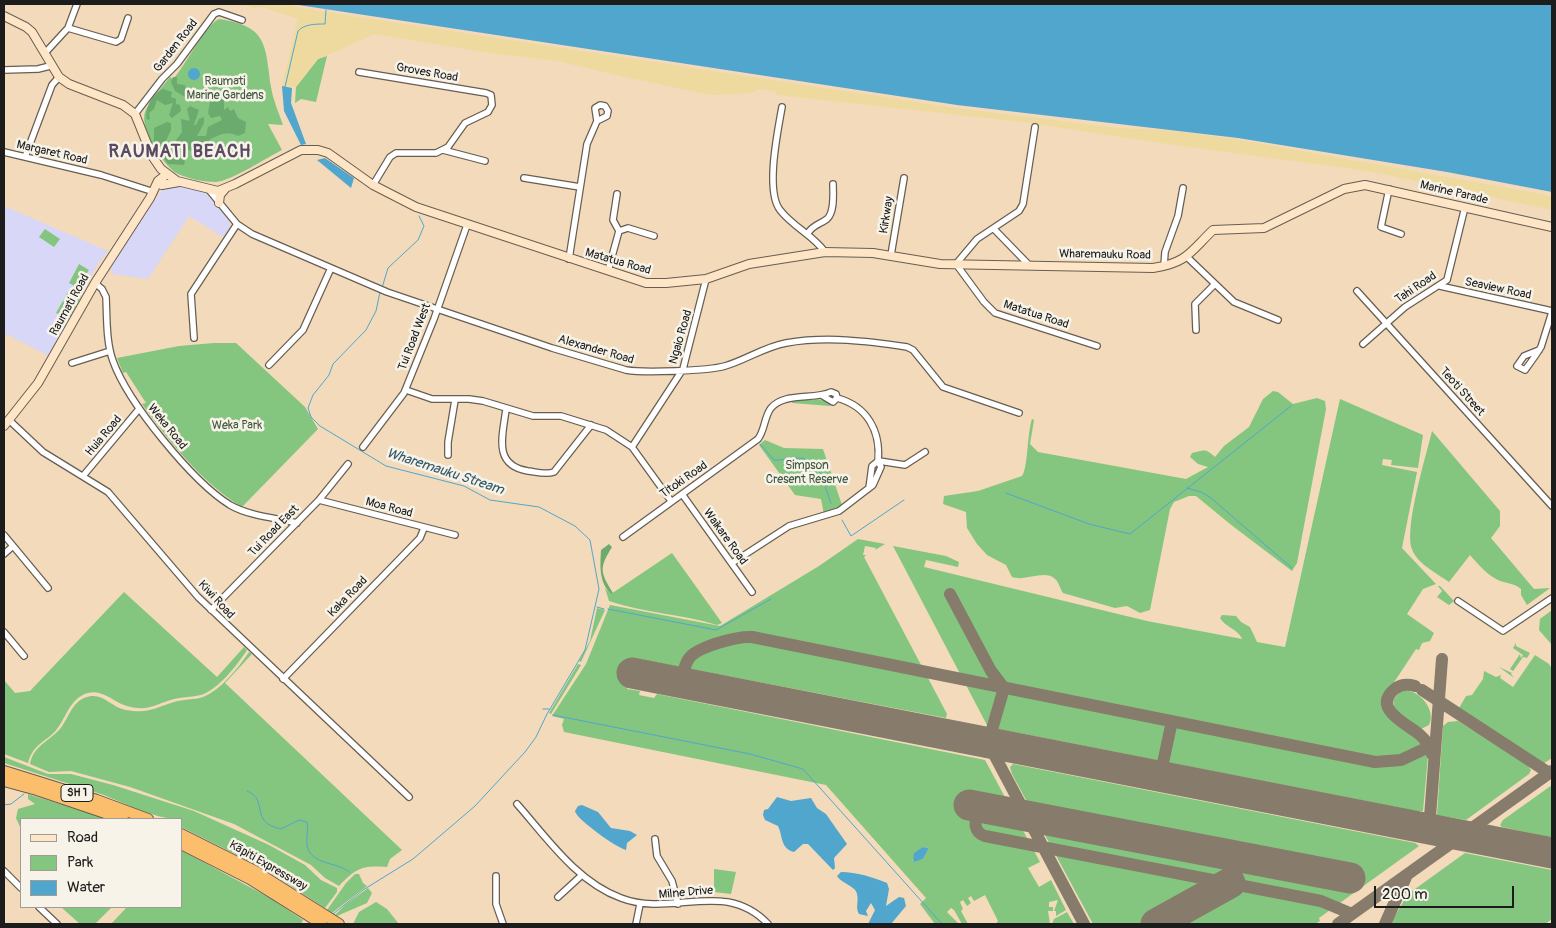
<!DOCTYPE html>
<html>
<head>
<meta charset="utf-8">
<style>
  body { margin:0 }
  #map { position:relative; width:1556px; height:928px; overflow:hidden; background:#f2daba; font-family:Pangolin,sans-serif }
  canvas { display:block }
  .frame { position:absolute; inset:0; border:5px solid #1c1c1c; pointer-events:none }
  .legend { position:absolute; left:20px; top:818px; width:162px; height:90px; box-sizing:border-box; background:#f7f3e8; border:1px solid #9f9d96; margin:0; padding:6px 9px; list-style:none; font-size:15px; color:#1c1c1c }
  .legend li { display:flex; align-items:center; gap:10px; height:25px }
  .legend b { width:25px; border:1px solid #9f9d96 }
  .scale { position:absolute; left:1374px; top:886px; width:140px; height:22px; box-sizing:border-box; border:2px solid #1c1c1c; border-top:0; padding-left:6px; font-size:15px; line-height:18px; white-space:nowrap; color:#1c1c1c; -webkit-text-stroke:4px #f7f3e8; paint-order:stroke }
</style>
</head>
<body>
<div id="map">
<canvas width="1556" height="928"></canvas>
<div class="frame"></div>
<ul class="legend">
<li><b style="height:6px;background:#fde5c5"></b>Road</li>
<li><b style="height:14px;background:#84c67f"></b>Park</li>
<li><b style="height:14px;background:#51a6cd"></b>Water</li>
</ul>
<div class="scale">200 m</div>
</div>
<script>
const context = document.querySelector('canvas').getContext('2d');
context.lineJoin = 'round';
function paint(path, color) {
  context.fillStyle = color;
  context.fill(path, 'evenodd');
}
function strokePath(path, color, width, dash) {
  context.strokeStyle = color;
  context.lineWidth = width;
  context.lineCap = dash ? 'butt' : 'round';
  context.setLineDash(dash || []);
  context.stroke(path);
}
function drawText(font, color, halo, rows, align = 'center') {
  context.font = font + ' Pangolin,sans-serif';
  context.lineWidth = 5;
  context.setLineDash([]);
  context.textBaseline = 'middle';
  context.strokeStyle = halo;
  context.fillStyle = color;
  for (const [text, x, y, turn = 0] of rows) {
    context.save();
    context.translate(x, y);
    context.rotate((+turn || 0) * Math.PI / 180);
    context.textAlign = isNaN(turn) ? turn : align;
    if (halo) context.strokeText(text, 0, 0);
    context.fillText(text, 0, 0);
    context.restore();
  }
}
const built = new Path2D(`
  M176 185 205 192 229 220 230 228 223 237 189 216 148 279 112 274 111 266 163 188Z
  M4 206 108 251 96 267 49 356 4 333Z`);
const green = new Path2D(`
  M219 19C268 26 265 45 271 87 273 100 279 113 283 125L268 124 282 150C266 158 231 181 216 182 203 182 190 179 178 174 163 166 139 128 145 112 150 100 162 87 170 77L173 79C187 64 204 26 219 19Z
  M327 56 316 102 301 99 295 103 296 87 318 59Z
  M45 229 60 239 54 247 39 237Z
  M79 264 89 270 78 288 69 283Z
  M69 290 72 292 60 311 64 312 63 316 56 313Z
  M75 294 81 297 70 317 65 315V308L72 295 74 296Z
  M214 343H236L305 407 318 429 242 507C201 482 170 442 142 404L146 403 126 372 123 373 117 358 179 346Z
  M1273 391 1278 392 1293 404 1317 398 1325 401 1326 409 1297 563 1292 571 1230 524 1196 496H1189L1174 502 1170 509 1150 610 1140 613 1127 606 1115 608 1063 593C1060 589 1059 582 1055 579 1045 569 1025 582 1012 577L1006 565 987 555 977 544 967 528 966 512 943 504 944 496 978 491 1022 476C1028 468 1027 434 1032 419L1034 420 1030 444 1038 452 1186 479 1208 467 1198 464 1190 457 1192 453C1205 450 1205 448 1215 457L1224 446 1249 427 1263 399Z
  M818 399 830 403V406L792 403V401Z
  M1340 399 1423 435 1418 468 1391 465 1392 460 1383 459 1382 465 1417 472 1402 548 1436 584 1423 589 1407 614 1434 633 1430 641 1422 643 1419 650 1416 649 1383 699 1387 716 1420 741 1428 756 1423 811H1416L988 727 893 546 946 556 959 562 958 567 926 560 924 567 1147 621 1242 639C1238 629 1225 627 1220 618L1222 615 1236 616 1241 622 1250 627 1257 642 1285 647Z
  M1432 431 1500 511V526L1491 538 1534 589 1550 588 1527 605 1521 595V589C1513 582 1506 584 1498 580 1487 575 1478 564 1470 555L1449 582C1438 574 1416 563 1412 549 1404 528 1426 456 1432 431Z
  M765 440 784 448 823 449 842 505 836 510 824 514 821 499 795 495 759 445Z
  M858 539 885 544 875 550 876 548 865 546 863 555H866L864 557 947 714 946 718 634 658 627 689 640 691 639 695 654 698 657 694 985 760 1040 862 1028 868 1039 887 1051 880 1066 910 1056 916V911H1054L1058 900 1049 902V907H1053V911H1048L1050 924H996L998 921 985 895 974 901 971 896 968 898 971 903 967 906 963 900 960 902 963 909 961 911 968 924H962L954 910 951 908 947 912 959 924H935L920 904 926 898 826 785 564 732 562 725 564 719 552 716 586 664 610 605 720 626 819 566ZM923 847 929 848 923 859 912 861Z
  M672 553 722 623 717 625C682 614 644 613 609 601L605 588 611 594Z
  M1438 586H1440L1454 601 1449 605 1437 597 1442 591Z
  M124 592 217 677 244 647 247 650C237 665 219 689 201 695 192 697 183 697 174 699 155 704 149 712 127 706 113 702 103 689 88 693 70 698 67 716 57 729 46 743 34 742 28 763L4 754V680L15 693 30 691Z
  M597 608 605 610 581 662 579 661 590 641Z
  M1552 610V645L1539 630 1540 619Z
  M1516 643V646L1530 653 1527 658 1523 657 1511 674 1514 678 1499 667 1512 673 1513 671 1510 669 1520 654 1521 658 1523 655 1513 648Z
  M249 652 252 654 225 683 402 850 390 859 387 867C362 865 356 868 339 886L325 878 311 865 234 824 130 787 71 771 49 772 30 764C33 748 45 743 56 733 68 723 69 705 84 698 102 690 110 707 126 710 148 714 154 708 174 702 183 699 194 700 203 697 221 690 239 667 249 652Z
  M1535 655 1549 664 1552 669V758L1543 764 1459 708 1466 696 1472 695 1483 679 1484 671 1496 677 1501 675 1500 678 1513 687Z
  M578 664 581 665 578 670 551 714 549 713Z
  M1401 691C1418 687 1437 710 1429 725L1421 729 1395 712 1393 700Z
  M1458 721 1526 763 1531 770 1529 774 1466 820 1437 815 1443 726 1448 722Z
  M4 757 48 774H71L113 785 194 811 269 845 305 865 321 880 337 888V892L325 908 265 869 181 827V819C154 819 129 805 104 795 71 784 37 774 4 763Z
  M1013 764 1415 843 1419 846 1319 918 1320 921 1315 924H1093L1012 774 1010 767Z
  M1552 785V838L1502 827 1500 825 1503 820Z
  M28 794 107 819H21V829L16 818 18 809 35 804 28 799Z
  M181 850 270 898 303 920 301 924H111L127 907H181Z
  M1465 853 1552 870V919L1545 924H1390L1408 894Z
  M714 869 736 872 731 894 714 892Z
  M355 874H359L363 883 367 886 332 913 327 910 346 883Z
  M368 888 372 893 367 903 337 916 335 915 345 905Z
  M376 902 387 909 399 924H353L359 912Z
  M61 907H112L95 924H80Z
  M1067 912 1074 924H1052L1054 919Z`);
const forest = new Path2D(`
  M173 77H177V84L185 85 187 98 175 91 171 82Z
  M163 89 172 92 171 97 176 99V104L180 105 181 111 172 118 169 115 173 103 165 105 157 100 154 109 149 113 150 119 147 120C144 109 152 94 163 89Z
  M215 97 224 99V110L228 107 230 111 234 109 238 118 246 122 245 133 238 136C227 130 219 135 209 140V147L200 146 191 151 182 146 174 154 185 161 184 165 168 164 154 144V128L167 122 171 123V130L164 145 166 147H171L182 132 181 119 190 121 187 109 190 106 199 110 194 125H196L199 119 204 117V123L197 136H206L208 127 222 120 220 116 211 118 208 113 210 102Z
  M609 544 612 547C599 568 600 572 613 593L611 594C599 582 600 567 601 550Z`);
const sand = new Path2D(`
  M241 4H286L300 8 955 108 1118 128 1165 130 1246 141 1542 194 1552 197V210L1368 171 1174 145 1023 122 777 95 775 91 758 89 753 93 711 95 620 76 558 61 496 54 375 34 318 59 296 87 282 86 298 19 262 7 255 8Z`);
const water = new Path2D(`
  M292 4H1552V192L1447 172 1238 138 957 105Z
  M188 74a6 6 0 1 1 12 0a6 6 0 1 1-12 0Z
  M282 86 292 88 291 103 306 144 301 145 284 111Z
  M325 158 354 178 351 188 317 160Z
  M777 797 791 801 811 798 817 808 826 814 847 844 834 858 835 868 833 870 808 844H803L794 852C780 848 783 836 778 826L765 820 763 815 764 810 768 809Z
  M582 805 598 812 611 828 630 831 637 835 627 843 626 850C617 848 576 819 575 811L578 806Z
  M923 847 929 848 923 859 913 862 914 853Z
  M841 872C857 872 872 877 887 883L889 889 886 906 899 897 904 898 906 906 891 924H868L875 910 871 903 866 911 868 916 859 914C855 907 859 902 857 894 856 886 842 884 837 876Z`);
const stream = new Path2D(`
  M285 87 298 31C304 24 316 24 325 24L326 10
  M382 288 388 268 418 240 424 226 419 216
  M760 444 774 460C782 461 786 458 794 458 821 456 823 483 831 503
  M1187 488 1201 492 1211 498 1292 568
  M1006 493 1089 524 1130 534 1291 406
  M842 520 851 536 904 500
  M597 607 604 609
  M608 609 716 630 771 599
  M543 709H549
  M553 715 750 754 803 769 942 924
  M247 791C270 800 248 822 281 829L299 820 307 822C309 830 305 841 308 849 314 865 338 862 349 872
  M4 805 11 804 24 794
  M333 914 363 890 413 859 475 806 525 752 536 737 547 714 585 650 599 589 590 540 575 526 539 507 490 500 464 486 386 466 320 426 311 417 308 408 313 395 329 375 333 364 366 330 376 311 380 292`);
const taxiway = new Path2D(`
  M950 594 991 671 1004 688 988 743 1084 924
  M682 683C683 675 684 664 690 657 700 646 738 636 752 637L1375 762 1401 760 1435 744
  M1415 686C1408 684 1402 684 1396 688 1370 708 1407 724 1419 734 1426 740 1430 746 1432 754
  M1422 690 1549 773
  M1160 777 1172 721
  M978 807C976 819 971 831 985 836L1321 901 1352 914
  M1429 830 1442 659
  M1338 924 1552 771
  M1385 924 1406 877`);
const runway = new Path2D(`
  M632 673 1552 853
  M969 805 1350 878
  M1156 924 1230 883`);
const street = new Path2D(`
  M68 28 116 42 121 39 128 18
  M45 53 68 28 77 4
  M4 70 38 69 50 66
  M359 72 486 93 491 95 492 105 488 112 465 123 448 147 436 153H396L390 157 373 185
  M782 107C778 130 765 191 780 210 793 227 813 235 825 252
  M135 114 162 79 177 64 214 14 219 12 242 20
  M1035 127 1023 204 1019 211 977 239 956 264 984 302 995 313 1097 346
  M443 150 485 161
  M4 152 101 175 154 192
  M25 157 52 85 59 77
  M524 178 580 187
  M1389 189 1381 227 1401 234
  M209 190 237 224 252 234 387 292 552 348 626 370C643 373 708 371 725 366 746 360 764 347 786 343 827 336 867 341 907 347L913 350 943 387 1019 413
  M617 194 613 220 619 231
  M994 229 1028 264
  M808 233C814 224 819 225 827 219 835 212 833 193 833 184
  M891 255 904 178
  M1187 257 1234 302 1278 320
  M569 259 587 144 597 121 607 116 608 111 605 106 600 105 595 108 597 121
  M1164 266 1165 252 1178 216 1183 188
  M608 271 619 231 628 228 654 236
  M95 283 102 289 106 297C107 317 106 342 113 361 128 403 193 482 230 505 249 516 276 518 297 523
  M1440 286 1552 311
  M1357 291 1552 506
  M1196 330 1195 304 1214 285
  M194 338 191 294 237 224
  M1363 344 1405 307 1447 280 1465 207
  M1539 350 1524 356 1517 366 1525 370C1531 362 1536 355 1541 347L1552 312
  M72 363 110 351
  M269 365 303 330 331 268
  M406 390 432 399H469L483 401 533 416H561L606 430 632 447 671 501
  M837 398C867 406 881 431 878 461
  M506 409C503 435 492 465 528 471 536 472 546 475 554 472L591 425
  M9 420 43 452 108 492 198 597 409 797
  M363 447 404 393 434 319 467 225
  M632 447 683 369 706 279
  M448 455V442L455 400
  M879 461 905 465 925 452
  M83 476 139 409
  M869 488 872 466 878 461
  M682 494 752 592
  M319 500 455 535
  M4 535 48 588
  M623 537 758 439C765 430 764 417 771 408 784 392 814 400 831 392L836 394 837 398 833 402 823 396
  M4 554 13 546
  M732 563 789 526 839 511 873 485 881 467 878 461
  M1458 601 1503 631 1552 598
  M211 610 319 500 348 464
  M4 632 24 656
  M283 679 420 538 424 528
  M517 804C547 838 577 882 621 898 673 918 724 878 768 924
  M655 839 657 856 672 881 678 904
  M4 871 21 888
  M496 876V904L503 924
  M558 897 582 875
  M39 907 57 924
  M636 924 640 904`);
const secondary = new Path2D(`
  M4 16 26 27 32 32 59 77 69 84 123 105 135 114 152 156 161 169 177 181 218 191 235 184 301 150H318L328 153 373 185 416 207 646 283H666L706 279 749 264 825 252 873 253 940 264 1153 268C1187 263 1190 252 1213 230L1264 228 1344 189 1365 185 1552 227
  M162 185 179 182
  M219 203 220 195 225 189
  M4 426 38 383 95 283 150 198 158 181 167 174`);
const highway = new Path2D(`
  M4 771 97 800 148 819
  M4 781 37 790 123 819
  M181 834 255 871 339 924
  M181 844 250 879 322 924`);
const shields = [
  [77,793,32]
];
const shieldNames = [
  ["SH 1",77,793]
];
const streetNames = [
  ["Garden Road",176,46,-52],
  ["Groves Road",427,73,10],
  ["Margaret Road",52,153,13],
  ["Marine Parade",1454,193,13],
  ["Kirkway",887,215,-81],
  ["Wharemauku Road",1105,255,1],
  ["Matatua Road",618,262,16],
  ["Tahi Road",1416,288,-34],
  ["Seaview Road",1498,289,12],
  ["Raumati Road",70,305,-61],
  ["Matatua Road",1036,315,18],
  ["Tui Road West",415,337,-69],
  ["Ngaio Road",681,337,-74],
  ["Alexander Road",596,350,16],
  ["Teoti Street",1462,392,48],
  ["Weka Road",167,427,51],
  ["Huia Road",104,436,-50],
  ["Titoki Road",684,480,-35],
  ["Moa Road",389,508,15],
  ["Tui Road East",274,531,-46],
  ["Waikare Road",725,537,54],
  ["Kaka Road",348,597,-46],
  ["Kiwi Road",216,600,47],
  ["Kāpiti Expressway",268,866,30],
  ["Milne Drive",686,893,-5]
];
const parkNames = [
  ["Raumati",225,82],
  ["Marine Gardens",225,96],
  ["Weka Park",237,426],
  ["Simpson",807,466],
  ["Cresent Reserve",807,480]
];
const waterNames = [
  ["Wharemauku Stream",445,472,18]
];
const districtNames = [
  ["RAUMATI BEACH",180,152]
];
paint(built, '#d9d7f8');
paint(green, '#84c67f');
paint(forest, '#6bab6e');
paint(sand, '#eeda9e');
paint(water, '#51a6cd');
strokePath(stream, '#51a6cd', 1);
strokePath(taxiway, '#877b6b', 12);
strokePath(runway, '#877b6b', 31);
strokePath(street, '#675e53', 8);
strokePath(secondary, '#675e53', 10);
strokePath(highway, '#675e53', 12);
strokePath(street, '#fff', 5.5);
strokePath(secondary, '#fde5c5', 8);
strokePath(highway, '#fabe6d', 10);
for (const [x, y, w] of shields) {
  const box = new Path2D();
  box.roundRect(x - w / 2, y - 8.5, w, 17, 4);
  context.fillStyle = '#f7f3e8';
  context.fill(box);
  strokePath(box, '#1c1c1c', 1);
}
drawText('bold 11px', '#1c1c1c', null, shieldNames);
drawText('12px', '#1c1c1c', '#f7f3e8', streetNames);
drawText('12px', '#40583f', '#f7f3e8', parkNames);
drawText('italic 14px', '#345a6c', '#f7f3e8', waterNames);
context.letterSpacing = '1px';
drawText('bold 18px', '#5a4a62', '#f7f3e8', districtNames);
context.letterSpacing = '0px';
</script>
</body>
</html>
